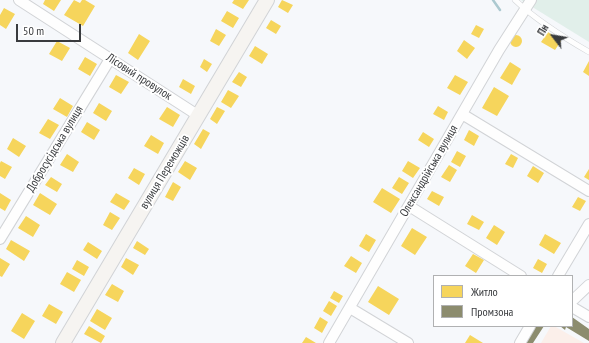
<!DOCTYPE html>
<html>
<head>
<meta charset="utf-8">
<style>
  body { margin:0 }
  #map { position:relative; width:589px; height:343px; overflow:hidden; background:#f6f8fb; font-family:"PT Sans Narrow",sans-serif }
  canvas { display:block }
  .legend { position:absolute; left:433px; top:275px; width:140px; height:52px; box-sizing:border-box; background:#fff; border:1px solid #b0b1b2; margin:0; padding:5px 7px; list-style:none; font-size:12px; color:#393b3e }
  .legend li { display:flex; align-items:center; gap:8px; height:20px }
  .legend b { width:20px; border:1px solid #b0b1b2 }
  .north { position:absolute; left:533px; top:16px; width:40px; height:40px; -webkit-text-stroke:3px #fff; paint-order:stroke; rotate:301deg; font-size:11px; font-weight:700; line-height:16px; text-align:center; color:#393b3e }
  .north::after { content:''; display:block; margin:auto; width:14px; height:18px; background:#393b3e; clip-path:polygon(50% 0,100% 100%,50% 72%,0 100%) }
  .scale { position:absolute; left:16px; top:24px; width:65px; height:18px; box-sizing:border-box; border:2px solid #393b3e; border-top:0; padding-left:5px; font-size:12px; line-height:14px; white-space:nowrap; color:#393b3e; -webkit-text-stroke:3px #fff; paint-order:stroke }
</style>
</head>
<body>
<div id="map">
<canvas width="589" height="343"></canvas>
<ul class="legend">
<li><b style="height:11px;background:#f6d55c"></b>Житло</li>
<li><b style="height:11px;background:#8c8c6e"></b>Промзона</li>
</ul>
<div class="north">Пн</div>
<div class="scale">50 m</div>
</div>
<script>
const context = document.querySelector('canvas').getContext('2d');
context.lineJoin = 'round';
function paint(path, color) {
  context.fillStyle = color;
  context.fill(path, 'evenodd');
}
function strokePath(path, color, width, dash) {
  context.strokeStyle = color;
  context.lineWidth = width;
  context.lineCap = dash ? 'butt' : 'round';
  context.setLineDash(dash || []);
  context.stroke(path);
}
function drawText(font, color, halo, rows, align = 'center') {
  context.font = font + ' "PT Sans Narrow",sans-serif';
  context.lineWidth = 4;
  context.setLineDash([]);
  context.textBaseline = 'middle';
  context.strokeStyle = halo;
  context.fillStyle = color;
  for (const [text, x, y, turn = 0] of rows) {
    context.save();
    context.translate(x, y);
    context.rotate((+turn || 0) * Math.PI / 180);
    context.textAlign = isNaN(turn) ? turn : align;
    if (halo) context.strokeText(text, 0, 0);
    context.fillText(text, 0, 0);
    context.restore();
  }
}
const education = new Path2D(`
  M551 326H554L584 343H541Z`);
const green = new Path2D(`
  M521 0H589V42Z`);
const homes = new Path2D(`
  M45 0H61L54 11 43 4Z
  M74 0 80 3 82 0H85L95 6 83 26 64 15Z
  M234 0H249L243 9 232 3Z
  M282 0 293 5 288 13 278 7Z
  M4 8 15 14 6 29 0 25V15Z
  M227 11 239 18 233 28 221 21Z
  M271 20 281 26 276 34 266 28Z
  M476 25 484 29 479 38 471 34Z
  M216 29 226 35 219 46 210 41Z
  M548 32 561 41 555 50 541 42Z
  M139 34 150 41 138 60 128 53Z
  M510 41a6 6 0 1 1 12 0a6 6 0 1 1-12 0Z
  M464 40 475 48 467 59 457 51Z
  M57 41 70 48 62 61 49 54Z
  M255 46 268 54 262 64 249 56Z
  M85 57 97 64 90 76 78 69Z
  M204 59 212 64 207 72 200 67Z
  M589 61V76L583 72Z
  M510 62 521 69 512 85 500 78Z
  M239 72 247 77 241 87 232 82Z
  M116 75 129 82 121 94 109 87Z
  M455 75 468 82 460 95 447 88Z
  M183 79 195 86 191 94 179 87Z
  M494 87 509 96 497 116 482 108Z
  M228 90 239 96 231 108 221 102Z
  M60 98 73 106 67 117 53 109Z
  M99 103 112 111 106 121 93 113Z
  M438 106 448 112 444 120 433 114Z
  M167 107 180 115 173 127 159 119Z
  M217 107 225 111 217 124 210 119Z
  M48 119 59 125 50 139 39 133Z
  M87 122 100 130 94 140 81 132Z
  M203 129 210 133 201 149 194 144Z
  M469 130 479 136 474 146 464 140Z
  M423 132 434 139 429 147 418 140Z
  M151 135 164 143 158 154 144 146Z
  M13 138 26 146 19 157 7 149Z
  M457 151 466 156 460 167 451 162Z
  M67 154 79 162 73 172 60 165Z
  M511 154 518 158 513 168 505 164Z
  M1 161 12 167 5 179 0 176V163Z
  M185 161 197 168 190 180 178 172Z
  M408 161 420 168 413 178 402 171Z
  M449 165 457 170 450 182 441 177Z
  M533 166 544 173 538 183 527 176Z
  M134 168 145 174 139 185 128 178Z
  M589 169V180L584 177Z
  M51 177 62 184 57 192 45 185Z
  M399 177 409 183 402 194 392 188Z
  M173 182 181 187 173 201 165 197Z
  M382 188 400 199 391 213 373 202Z
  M432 191 444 197 439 206 427 199Z
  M0 193 11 200 5 211 0 208Z
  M40 193 57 204 50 215 33 205Z
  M116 193 130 201 124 210 110 202Z
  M578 197 586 201 580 211 572 207Z
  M110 212 120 218 112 230 103 225Z
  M472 215 484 222 479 230 467 224Z
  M26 216 40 225 33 237 18 228Z
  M494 225 505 232 497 245 486 238Z
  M412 228 427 237 415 255 401 246Z
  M366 234 376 240 369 252 359 246Z
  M545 234 561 243 554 254 539 245Z
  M11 240 30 251 24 261 6 249Z
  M137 241 149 249 145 255 133 248Z
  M88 242 102 251 97 259 83 250Z
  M473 254 484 260 476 273 465 266Z
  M351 256 362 263 356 273 344 266Z
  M0 258 10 264 2 277 0 276Z
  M126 258 139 265 133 275 121 267Z
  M538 259 547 264 542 273 533 268Z
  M77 260 89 267 84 276 72 269Z
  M67 272 81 280 74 292 60 284Z
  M112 284 124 291 118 302 105 295Z
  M378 286 399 299 389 315 368 302Z
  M334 291 343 296 339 303 330 298Z
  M329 301 337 306 331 316 323 311Z
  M49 304 63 312 56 324 42 316Z
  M97 309 112 318 105 330 90 321Z
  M22 313 35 321 24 339 11 331Z
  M320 317 328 322 322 333 314 328Z
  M89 326 105 336 101 343 84 334Z
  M470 335 483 343H465Z
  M306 337 316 343H302Z`);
const industry = new Path2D(`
  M572 317 589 329V341L566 327 565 330 560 326H572Z
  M534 326H544L533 343H524Z`);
const stream = new Path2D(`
  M493 0 500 10`);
const lane = new Path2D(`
  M515 0C537 21 563 37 589 52`);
const street = new Path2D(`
  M19 0 199 116
  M462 114 589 191
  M409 206 521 276
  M0 239 110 59
  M558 276 589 224
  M572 301 589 285
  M572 307 589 317
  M350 308 408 343
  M329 343 499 50 531 0
  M520 343 530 326`);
const secondary = new Path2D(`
  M63 343 267 0`);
const streetNames = [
  ["Лісовий провулок",139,77,33],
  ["Добросусідська вулиця",55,149,-59],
  ["Олександрійська вулиця",429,171,-60],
  ["вулиця Переможців",165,172,-59]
];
paint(education, '#fbefea');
paint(green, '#e1efea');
paint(homes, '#f6d55c');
paint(industry, '#8c8c6e');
strokePath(stream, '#acc9d0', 2.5);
strokePath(lane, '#d1d3d6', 6);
strokePath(street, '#d1d3d6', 12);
strokePath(secondary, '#d1d3d6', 16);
strokePath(lane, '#fefefe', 5);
strokePath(street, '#fefefe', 10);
strokePath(secondary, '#f6f4f1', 14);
drawText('12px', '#393b3e', '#fff', streetNames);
</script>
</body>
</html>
